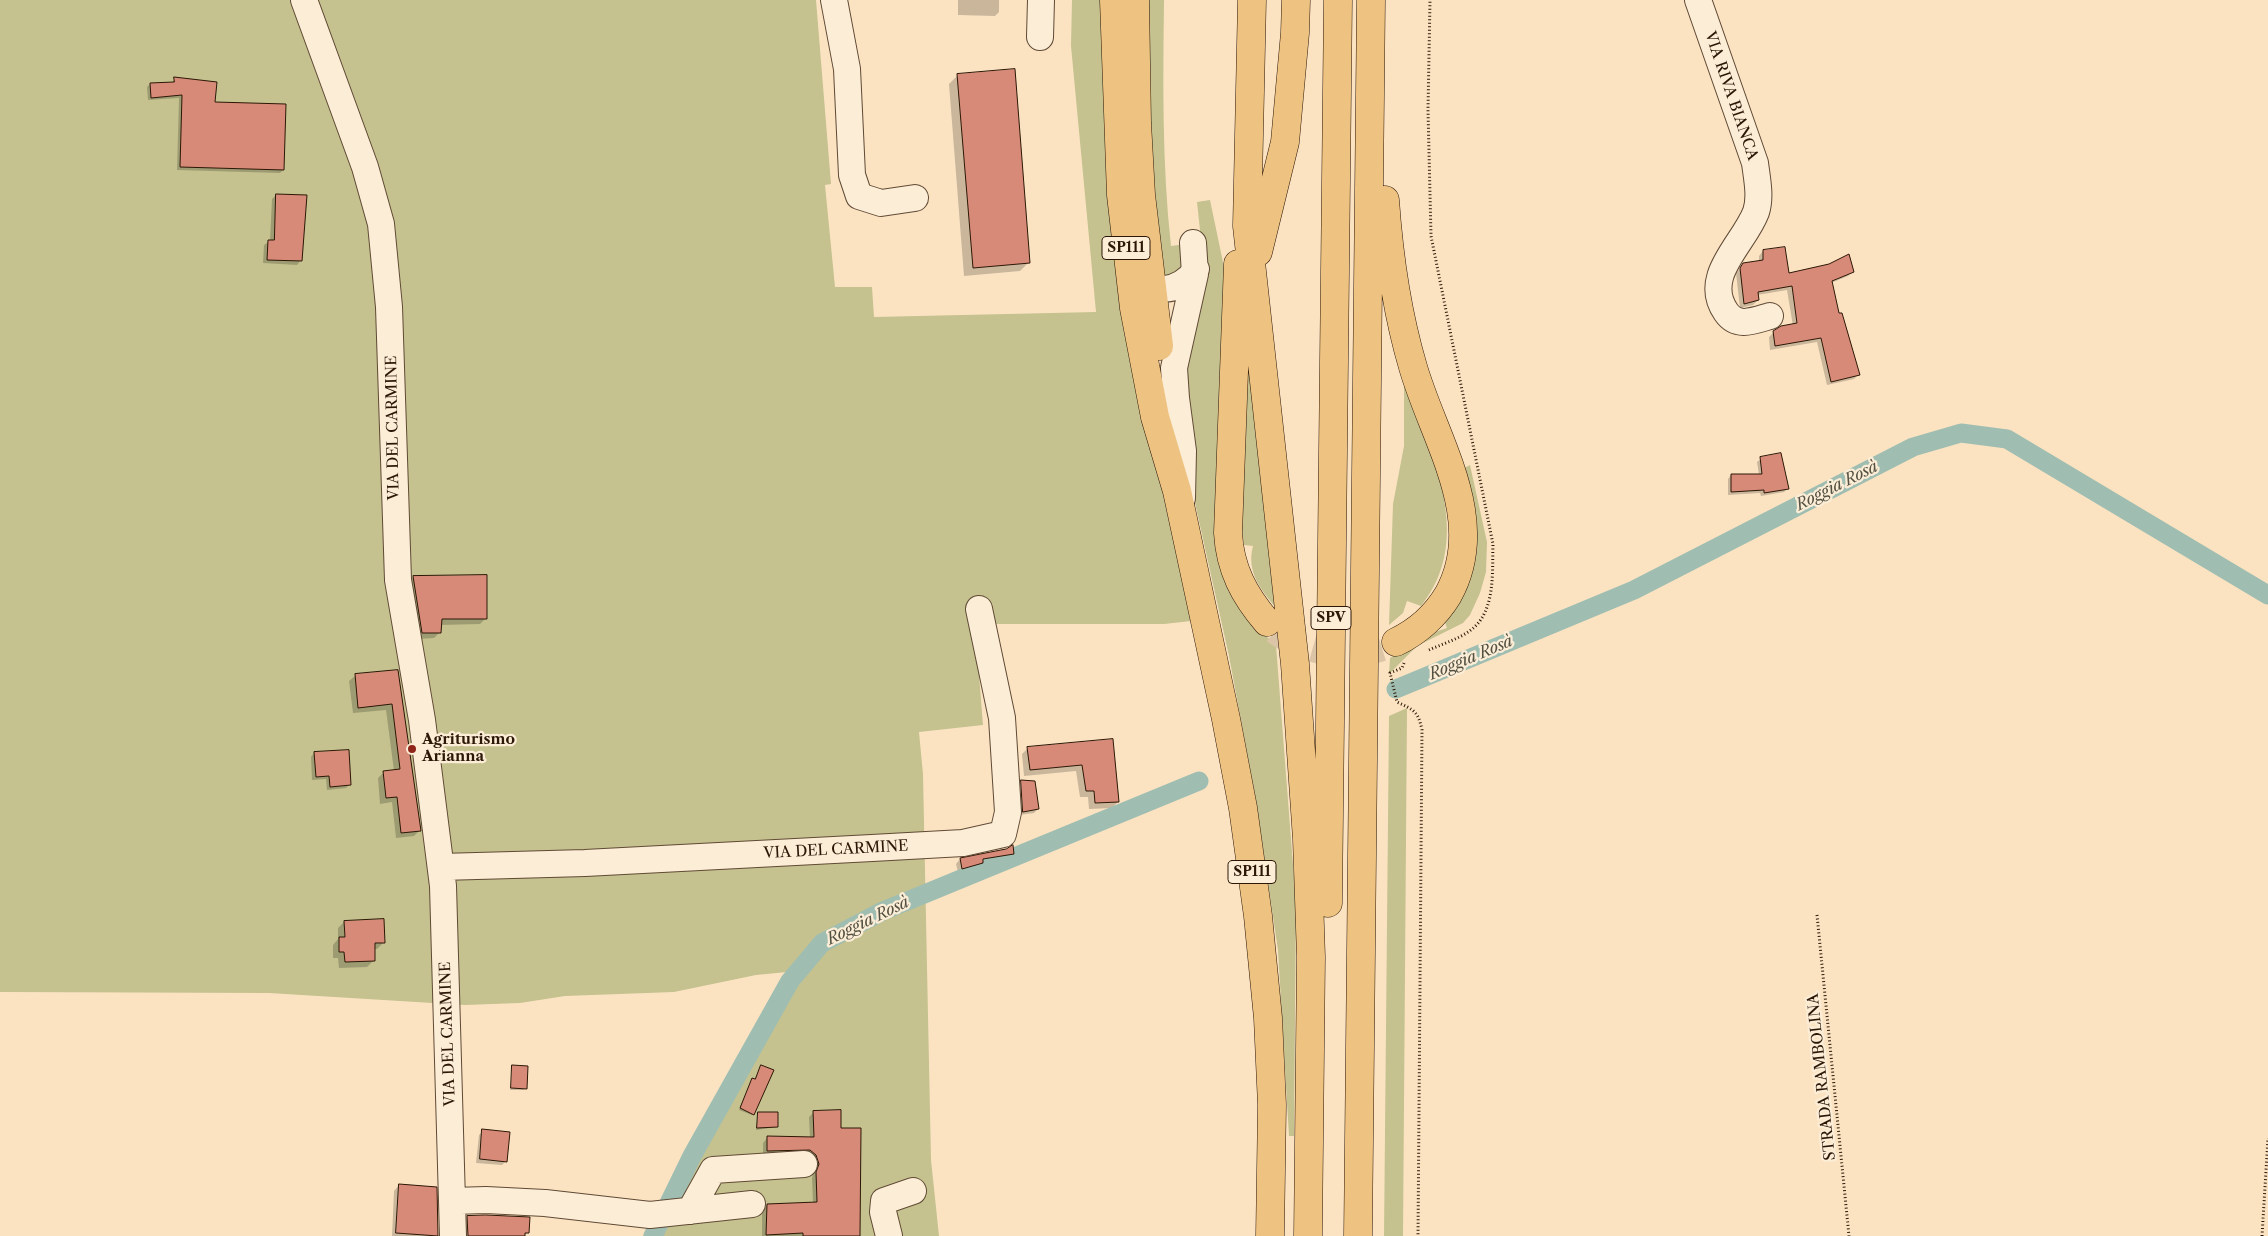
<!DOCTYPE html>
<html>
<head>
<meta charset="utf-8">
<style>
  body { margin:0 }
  canvas { display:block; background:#fbe3c2 }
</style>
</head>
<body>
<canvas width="2268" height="1236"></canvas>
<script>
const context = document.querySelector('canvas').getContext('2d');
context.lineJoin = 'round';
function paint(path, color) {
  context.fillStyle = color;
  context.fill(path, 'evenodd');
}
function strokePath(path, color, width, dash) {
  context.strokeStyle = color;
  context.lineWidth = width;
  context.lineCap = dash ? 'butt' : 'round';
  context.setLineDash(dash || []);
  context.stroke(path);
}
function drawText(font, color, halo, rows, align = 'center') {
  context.font = font + ' "Libre Caslon Text",serif';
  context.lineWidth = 4.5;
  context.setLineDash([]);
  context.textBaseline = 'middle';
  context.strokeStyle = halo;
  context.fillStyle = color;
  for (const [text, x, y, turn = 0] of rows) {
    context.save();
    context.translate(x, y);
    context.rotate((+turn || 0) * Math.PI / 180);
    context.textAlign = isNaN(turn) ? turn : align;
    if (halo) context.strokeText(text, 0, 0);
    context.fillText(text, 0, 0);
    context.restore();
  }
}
const green = new Path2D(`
  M0 0H816L831 184 825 185 835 287H872L874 317 1096 312 1071 46 1072 0H1106L1191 621 1164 624H975L983 725 919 732 923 774 931 1160 939 1236H643L790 974 787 972 756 975 674 992 565 996 520 1003 465 1005 269 993 0 992Z
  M1144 0H1164C1163 83 1162 164 1171 246L1186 244 1187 261 1173 279 1159 274Z
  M1210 200 1224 267 1221 471 1257 628 1276 645 1296 904 1294 1136H1289L1278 950 1255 795 1229 656 1193 494 1183 381 1204 268 1197 202Z
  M1243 362 1253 364 1277 609C1261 590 1246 572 1253 546L1244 545 1238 498Z
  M1404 376C1429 448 1477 537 1421 606L1407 601 1403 613 1389 625 1393 504 1404 446Z
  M1470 465 1487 542 1486 572 1480 593 1470 615 1463 623 1417 646 1389 674 1390 658 1429 634 1447 628 1443 617 1460 470Z
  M1407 708 1403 1236H1384L1389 716Z`);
const shadow = new Path2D(`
  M958 0H999V12L995 16 958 15Z
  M958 75 1029 262 1020 271 964 276 949 84Z
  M175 78 214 103 283 170 280 173 177 170 179 98 148 100 147 87 150 84 172 83Z
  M276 195 305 196 301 260 297 265 263 263 264 245 270 241 272 199Z
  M1763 251 1788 274 1852 272 1848 276 1831 283 1838 315 1858 375 1854 379 1827 385 1817 342 1770 350 1769 337 1774 332 1793 326 1787 290 1757 295 1758 300 1753 305 1740 308 1736 273 1744 264 1759 262V256Z
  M1761 459 1787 489 1784 492 1761 496 1760 493 1728 495V479L1731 475H1759L1757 462Z
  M413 577 486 618 480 624 440 625V632L434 638 417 639 408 583Z
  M397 671 420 830 414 836 396 838 392 802 380 804 378 778 384 772 394 771 386 710 353 713 349 681 355 676Z
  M1112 740 1118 802 1112 808 1089 809 1088 797H1080L1076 771 1024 776 1022 754 1028 748Z
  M314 753 350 784 346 788 327 790 326 779 312 780 311 757Z
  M1022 782 1038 809 1034 813 1019 815 1017 786Z
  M1013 853 1009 858 982 862 978 867 958 872 956 864 960 859Z
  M344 922 384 942 377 949H374V960L367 967 339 968 338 958H333V945L338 939V928Z
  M513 1066 525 1088 524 1090H510Z
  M761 1066 754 1113 752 1115 739 1110 751 1081 754 1080Z
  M814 1112 840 1130 859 1236H762V1210L767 1205 813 1203 812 1178 815 1169 763 1156V1143L767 1138H810L809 1117Z
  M758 1114 777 1127 756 1130Z
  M483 1131 506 1161 502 1165 476 1163 479 1135Z
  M399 1185 437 1236H392L394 1191Z
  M468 1217 528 1232 524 1236H465L464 1220Z`);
const canal = new Path2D(`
  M1396 689 1634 590 1913 447 1961 433 2007 439 2268 595
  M653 1236 692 1156 790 981 822 943 883 911 1199 781`);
const building = new Path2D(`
  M1015 69 1030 263 973 268 957 74Z
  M174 77 217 82 215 102 286 104 284 170 180 167 182 95 151 98 150 83 174 82Z
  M276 194 307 195 302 261 267 260 268 240H274Z
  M1785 247 1789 273 1829 264 1849 254 1854 272 1832 281 1839 313H1842L1860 375 1831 382 1821 338 1775 346 1773 331 1781 326 1797 323 1792 286 1758 292 1759 300 1744 304 1740 268 1743 263 1763 260V250Z
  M1781 453 1789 489 1764 493V490L1731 492V474H1762L1760 457Z
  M487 575V619H442L441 633H422L413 576Z
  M398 670 421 831 401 833 397 797 386 798 383 771 400 769 392 704 358 708 355 674Z
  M1113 739 1119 802 1095 803 1094 791H1086L1082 765 1030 770 1027 747Z
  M349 750 351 785 330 787 329 776 316 777 314 752Z
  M1021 780 1035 781 1039 809 1023 812Z
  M1013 845 1014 854 983 859V863L962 869 960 858 1006 849Z
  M384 919 385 943H375V961L345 962 344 952H339V937H345L344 921Z
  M512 1065 528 1066 527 1089 511 1088Z
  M761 1065 774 1070 754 1115 740 1108 752 1078 755 1079Z
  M841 1110V1128H861L860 1236H803V1233L766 1235 767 1204 817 1202 816 1172 819 1164 816 1155 810 1150 767 1151V1136L814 1137 813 1111Z
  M758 1112H778V1127L757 1128Z
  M482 1129 510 1132 507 1162 480 1159Z
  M399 1184 437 1187 438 1236 396 1233Z
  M486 1215 530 1217 529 1233H525V1236H468L467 1216Z`);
const highwayTunnel = new Path2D(`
  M1275 630C1310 655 1356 660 1396 642`);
const path = new Path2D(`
  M1429 650C1442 644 1459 639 1471 630 1496 611 1492 572 1493 544L1431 236 1428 110 1430 0
  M1404 663 1402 668 1390 673 1397 702C1414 710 1418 711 1422 730L1418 1236
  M1817 915 1849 1236
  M2262 1236 2268 1138`);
const minor = new Path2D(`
  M304 0 365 167 381 224 389 307 398 580 422 720 443 886 453 1236
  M834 0 847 69 852 175 859 196 881 203 915 198
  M1698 0 1755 163C1757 179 1761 197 1756 212 1744 244 1701 276 1726 312 1737 328 1753 321 1770 316
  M1040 37 1041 0
  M1139 269C1145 298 1182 293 1196 269
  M1182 498 1183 451 1176 398 1174 368 1195 274 1193 243
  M441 867 585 863 872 848 963 843 1003 834 1008 812 1002 718 979 609
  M452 1201 486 1200 545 1203 650 1215 752 1204
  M690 1211 713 1170 804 1164
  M889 1236 883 1212 884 1201 913 1191`);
const major = new Path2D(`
  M1114 0 1121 195 1134 308 1155 417 1177 491 1226 719 1243 808 1258 916 1268 1018 1272 1105 1270 1236
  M1135 0 1137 123 1141 195 1159 346`);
const highway = new Path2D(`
  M1252 0 1247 226 1295 664 1307 839 1311 957 1308 1236
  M1385 200C1389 257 1397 313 1413 367 1434 440 1490 520 1448 595 1436 615 1417 632 1396 642
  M1258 252 1285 142 1295 33 1296 0
  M1238 264 1228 533C1230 569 1244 595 1267 622
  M1328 903 1338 0
  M1358 1236 1371 0`);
const markers = [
  [412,749,5,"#8f2418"]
];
const shields = [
  [1126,248,48],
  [1331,618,40],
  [1252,872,48]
];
const shieldNames = [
  ["SP111",1126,248],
  ["SPV",1331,618],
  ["SP111",1252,872]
];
const streetNames = [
  ["VIA RIVA BIANCA",1731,96,71],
  ["VIA DEL CARMINE",393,428,-91],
  ["VIA DEL CARMINE",836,850,-3],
  ["VIA DEL CARMINE",448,1034,-92],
  ["STRADA RAMBOLINA",1822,1077,-96]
];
const poiNames = [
  ["Agriturismo",422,740],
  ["Arianna",422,757]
];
const waterNames = [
  ["Roggia Rosà",1837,486,-27],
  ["Roggia Rosà",1471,658,-23],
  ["Roggia Rosà",868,921,-26]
];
paint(green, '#c5c28f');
paint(shadow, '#0003');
strokePath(canal, '#9fbeb1', 19);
paint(building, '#d88a78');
strokePath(building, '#2c1706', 1);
strokePath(highwayTunnel, '#dcc4a6', 28, [28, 14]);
strokePath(minor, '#604a35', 28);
strokePath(major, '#2c1706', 29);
strokePath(highway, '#2c1706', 29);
strokePath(path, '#2c1706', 3, [1, 2.5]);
strokePath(minor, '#fcedd7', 26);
strokePath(major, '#eec281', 28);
strokePath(highway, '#eec281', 28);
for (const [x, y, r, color] of markers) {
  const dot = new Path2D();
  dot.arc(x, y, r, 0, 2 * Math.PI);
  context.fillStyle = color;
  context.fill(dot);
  strokePath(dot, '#fcedd7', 2);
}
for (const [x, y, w] of shields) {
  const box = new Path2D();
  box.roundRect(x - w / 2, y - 11.5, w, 23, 4);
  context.fillStyle = '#fcedd7';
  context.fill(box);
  strokePath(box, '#2c1706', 1);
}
drawText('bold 14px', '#2c1706', null, shieldNames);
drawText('15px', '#2c1706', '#fcedd7', streetNames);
drawText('bold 15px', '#2c1706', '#fcedd7', poiNames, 'left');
drawText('italic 16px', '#545142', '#fcedd7', waterNames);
</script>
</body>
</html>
